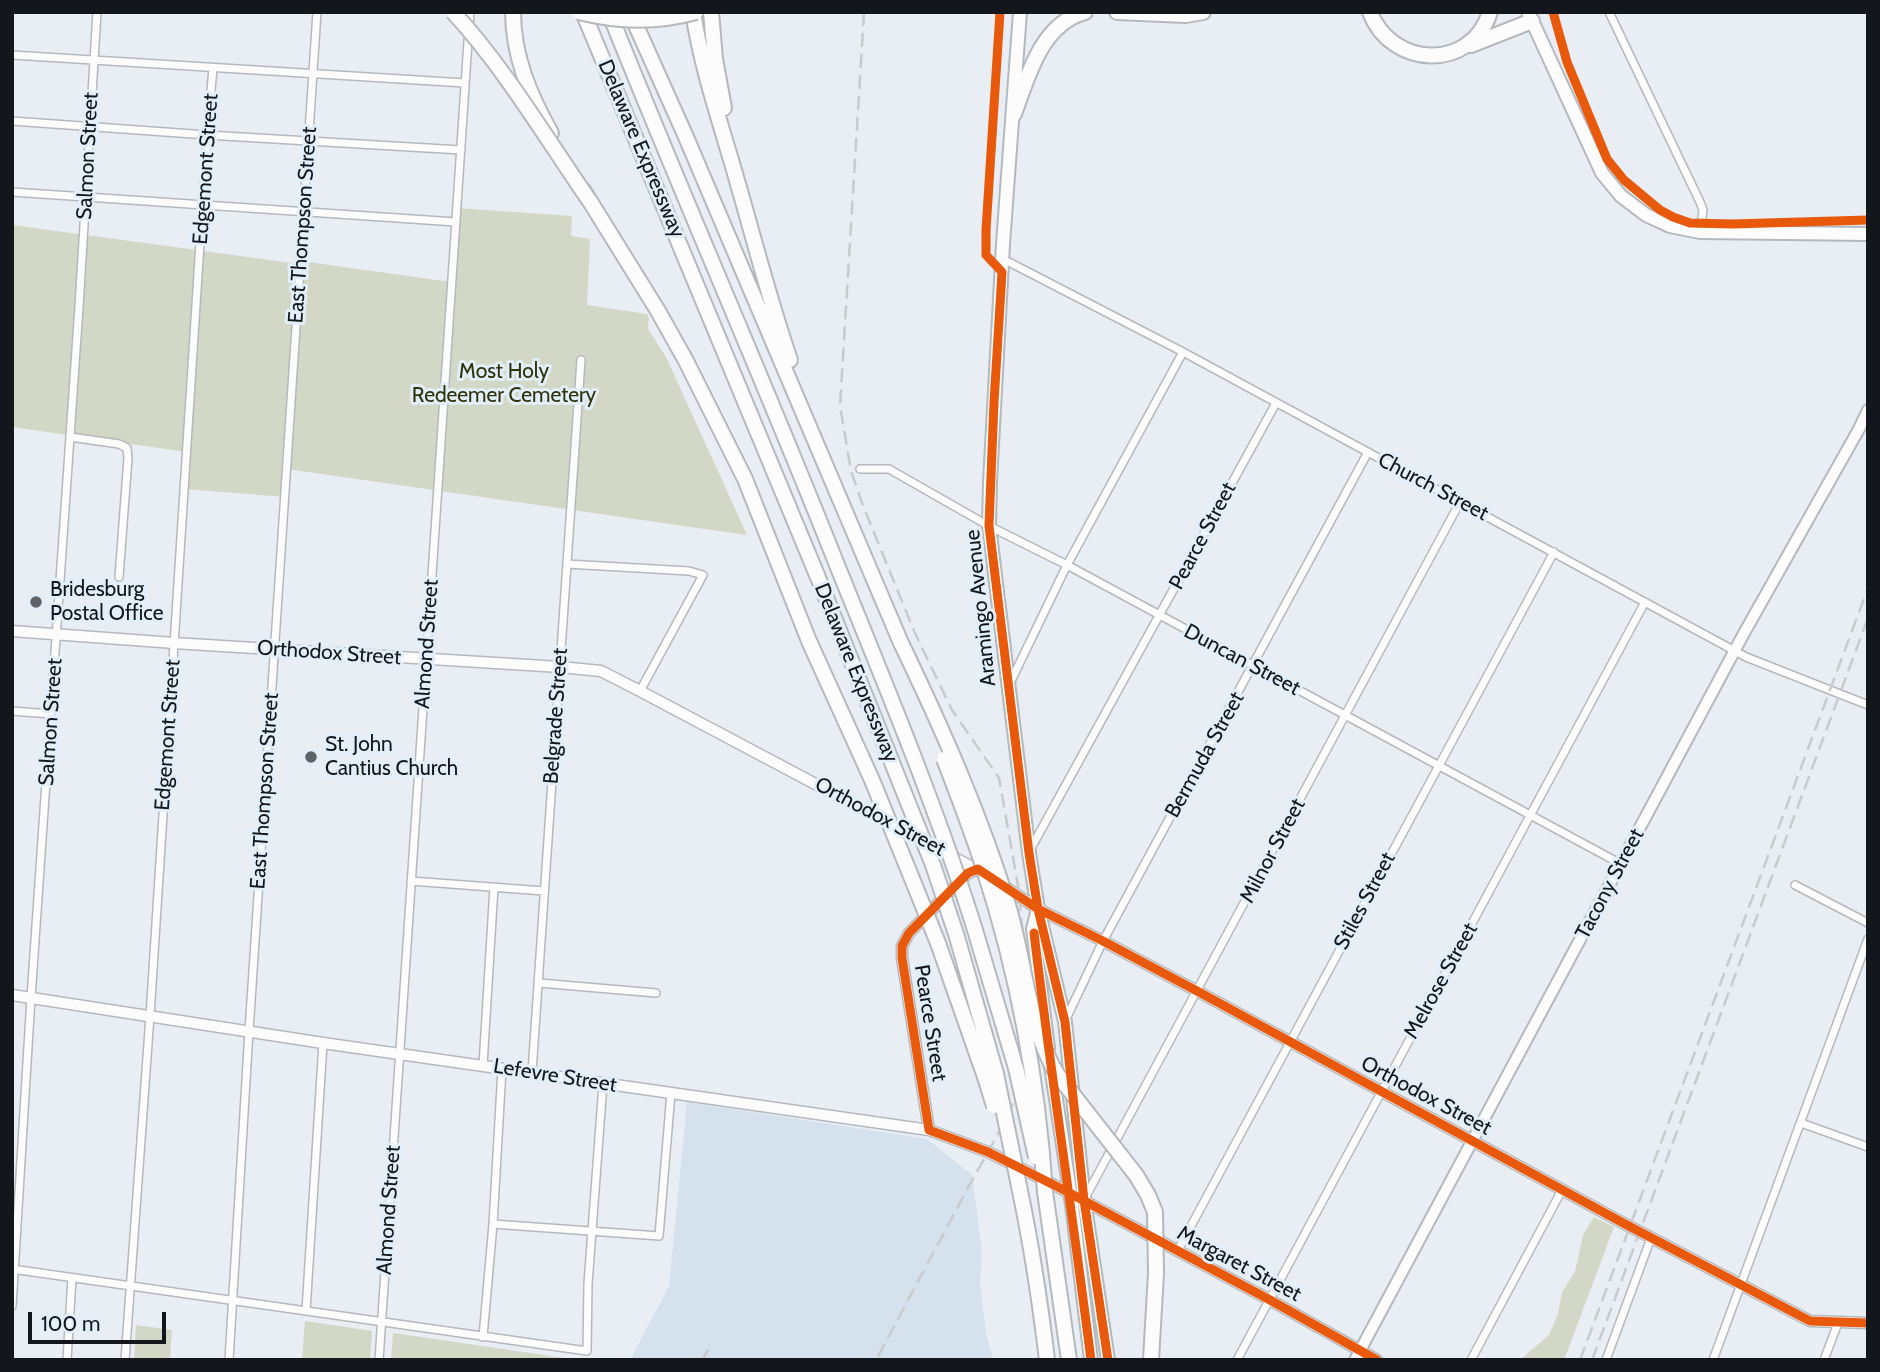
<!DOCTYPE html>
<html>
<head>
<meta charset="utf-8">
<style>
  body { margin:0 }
  #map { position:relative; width:1880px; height:1372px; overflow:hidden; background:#e8eef4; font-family:Cabin,sans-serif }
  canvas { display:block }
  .frame { position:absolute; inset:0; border:14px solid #13171b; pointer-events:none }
  .scale { position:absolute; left:28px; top:1312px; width:138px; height:32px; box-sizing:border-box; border:4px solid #13171b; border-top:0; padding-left:9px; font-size:21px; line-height:24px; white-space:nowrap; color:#13171b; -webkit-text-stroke:5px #e2effa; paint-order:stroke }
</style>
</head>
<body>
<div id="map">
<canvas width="1880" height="1372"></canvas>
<div class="frame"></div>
<div class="scale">100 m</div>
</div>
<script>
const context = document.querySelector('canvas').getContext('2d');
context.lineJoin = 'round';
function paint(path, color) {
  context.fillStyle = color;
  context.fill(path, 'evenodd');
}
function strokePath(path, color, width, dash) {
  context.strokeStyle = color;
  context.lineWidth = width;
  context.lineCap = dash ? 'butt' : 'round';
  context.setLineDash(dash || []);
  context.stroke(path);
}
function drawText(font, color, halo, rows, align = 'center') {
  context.font = font + ' Cabin,sans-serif';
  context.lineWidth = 6;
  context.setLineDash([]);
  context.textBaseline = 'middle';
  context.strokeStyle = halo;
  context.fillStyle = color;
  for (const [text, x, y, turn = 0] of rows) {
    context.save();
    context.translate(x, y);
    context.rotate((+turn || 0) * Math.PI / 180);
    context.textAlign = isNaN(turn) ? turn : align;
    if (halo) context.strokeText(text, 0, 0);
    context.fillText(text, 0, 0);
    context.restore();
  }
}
const built = new Path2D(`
  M687 1102 927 1139 972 1175 982 1252 980 1283 986 1333 993 1360H640L631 1358 669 1286Z`);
const green = new Path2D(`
  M457 208 572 216 571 236 590 239 587 305 647 314 649 318 648 329 666 357 747 535 287 469 285 497 184 489 187 452 12 427V225L292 263 301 261 451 282Z
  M1594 1217 1614 1227 1564 1360H1520L1549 1335 1558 1314 1562 1292 1575 1272 1583 1235Z
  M305 1321 372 1331 370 1360H302Z
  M136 1325 172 1330 170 1360H134Z
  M393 1333 578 1360H391Z`);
const minor = new Path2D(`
  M1609 12 1700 202 1703 210 1700 232
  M12 55 465 83
  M12 121 207 135 461 150
  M12 192 456 222
  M1003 259 1183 352 1746 657 1868 705
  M70 437 119 444 127 448 128 458 119 577
  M860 469H889L989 526 1067 565 1621 864
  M567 564 689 571 703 575 640 691
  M1010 683 1067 565 1183 352
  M12 711 51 714
  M1030 850 1276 403
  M411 881 544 891
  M1795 885 1868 923
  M539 983 656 993
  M1065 1021 1103 941 1368 452
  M483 1065 494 887
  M532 1072 581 360
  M1801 1123 1868 1147
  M1085 1198 1460 502
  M493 1224 659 1236 671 1093
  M1177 1252 1554 552
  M12 1269 587 1351 588 1284 603 1084
  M12 1306 31 998 79 307 97 12
  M306 1311 323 1043
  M483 1337 493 1224 502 1069
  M67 1360 72 1278
  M125 1360 150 1016 207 135 213 68
  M229 1360 249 1031 317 12
  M379 1360 470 12
  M1237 1360 1645 602
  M1471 1360 1562 1190
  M1606 1360 1651 1238
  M1713 1360 1868 939
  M1824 1360 1838 1323`);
const tertiary = new Path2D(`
  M12 631 174 643 560 667 601 671 640 691 987 875
  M1002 885 1038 909 1103 941 1197 991 1625 1224 1810 1321 1868 1323
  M12 995 323 1043 929 1130 988 1152 1062 1189 1270 1300 1377 1360
  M929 1130 902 958V946L909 933 968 873 978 869`);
const secondary = new Path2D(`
  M1355 1360 1743 635 1859 429 1868 410`);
const primary = new Path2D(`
  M1020 12 1003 244 990 482 989 526 1029 853 1038 909 1065 1022 1084 1200 1108 1360
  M1528 12 1602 173 1621 196 1646 215 1670 226 1700 232 1868 234
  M1037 913 1033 929 1048 1048
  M1051 1066 1072 1205 1091 1360`);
const motorway = new Path2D(`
  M513 12C513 56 530 96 551 133
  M583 12 817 575
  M609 12C683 198 764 380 837 565
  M630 12 686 137 901 643
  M693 12C702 71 722 127 738 184 755 243 770 302 790 360
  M711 12 715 59 724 108
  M1117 12 1186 15 1203 12
  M1370 12C1391 68 1471 72 1490 12
  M1471 45 1532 21
  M1014 114C1028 76 1041 24 1085 12
  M583 190 658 311 686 361 745 479 809 641
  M975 930 1016 1068
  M957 937 996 1074
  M938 943 985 1077
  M1019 1186C1031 1243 1040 1301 1047 1360
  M1045 1192 1069 1360
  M1151 1360 1156 1273`);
const rail = new Path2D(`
  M864 12 840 406 851 471 862 503 914 631 952 710 999 778 1020 897C1020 947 1039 995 1031 1045 1023 1096 993 1142 969 1186 938 1244 907 1302 876 1360
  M702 1360 708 1350
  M1580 1360 1868 588
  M1592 1360 1868 618`);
const motorwayBridge = new Path2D(`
  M453 12C504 67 546 138 589 200
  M579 12C618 22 656 23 696 12
  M837 565C886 686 936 806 975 930
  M817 575 933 865 957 937
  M809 641 872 780 938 943
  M901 643C942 728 980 814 1008 905 1025 961 1027 1024 1057 1074L1136 1175 1148 1195 1155 1212 1156 1273
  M944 759C958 795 972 832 984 869 1018 974 1038 1083 1045 1192
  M1016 1068 1036 1157
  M996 1074 1019 1186
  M985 1077 994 1106`);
const cycleway = new Path2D(`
  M1000 12 986 230V255L1002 272 994 402 989 526 1029 853 1038 909 1065 1022 1084 1200 1108 1360
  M1553 12 1567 62 1607 159 1624 180 1660 210 1673 217 1690 223 1732 224 1868 220
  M1034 933C1051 1076 1073 1217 1091 1360
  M1377 1360 1270 1300 1062 1189 988 1152 929 1130 902 958V946L909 933 968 873 978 869 1038 909 1103 941 1197 991 1625 1224 1810 1321 1868 1323`);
const markers = [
  [36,602,7,"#5e6267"],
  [311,757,7,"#5e6267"]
];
const streetNames = [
  ["Delaware Expressway",641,149,67],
  ["Salmon Street",88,156,-87],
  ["Edgemont Street",206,169,-86],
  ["East Thompson Street",303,225,-86],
  ["Church Street",1433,487,28],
  ["Pearce Street",1203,536,-62],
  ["Aramingo Avenue",981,608,-96],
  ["Almond Street",427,644,-86],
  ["Orthodox Street",329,653,4],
  ["Duncan Street",1242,660,28],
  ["Delaware Expressway",856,673,68],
  ["Belgrade Street",556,716,-86],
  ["Salmon Street",51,722,-86],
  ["Edgemont Street",168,735,-86],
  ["Bermuda Street",1205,755,-61],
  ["East Thompson Street",265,791,-86],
  ["Orthodox Street",880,817,28],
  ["Milnor Street",1273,851,-62],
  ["Tacony Street",1610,884,-62],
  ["Stiles Street",1365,901,-62],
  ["Melrose Street",1441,981,-61],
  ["Pearce Street",930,1023,81],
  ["Lefevre Street",555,1076,9],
  ["Orthodox Street",1426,1096,28],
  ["Almond Street",389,1210,-86],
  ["Margaret Street",1239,1264,28]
];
const parkNames = [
  ["Most Holy",504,372],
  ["Redeemer Cemetery",504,396]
];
const poiNames = [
  ["Bridesburg",50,590],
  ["Postal Office",50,614],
  ["St. John",325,745],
  ["Cantius Church",325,769]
];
paint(built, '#d5e2ed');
paint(green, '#d3d7c6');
strokePath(minor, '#b4b9be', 10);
strokePath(tertiary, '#b4b9be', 13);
strokePath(secondary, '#b4b9be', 14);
strokePath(primary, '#b4b9be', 16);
strokePath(motorway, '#b4b9be', 18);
strokePath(minor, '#fcfcfd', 7);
strokePath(tertiary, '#fcfcfd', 10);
strokePath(secondary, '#fcfcfd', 10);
strokePath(primary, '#fcfcfd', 12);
strokePath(motorway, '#fcfcfd', 14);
strokePath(rail, '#c9cacc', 2.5, [14, 7]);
strokePath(motorwayBridge, '#b4b9be', 18, []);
strokePath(motorwayBridge, '#fcfcfd', 14);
strokePath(cycleway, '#e8590c', 9);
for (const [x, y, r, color] of markers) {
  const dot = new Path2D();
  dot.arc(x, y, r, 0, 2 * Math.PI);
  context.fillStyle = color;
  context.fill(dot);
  strokePath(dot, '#e2effa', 2.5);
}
drawText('21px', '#13171b', '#e2effa', streetNames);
drawText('21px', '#2f3107', '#e2effa', parkNames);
drawText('21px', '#13171b', '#e2effa', poiNames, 'left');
</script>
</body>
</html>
